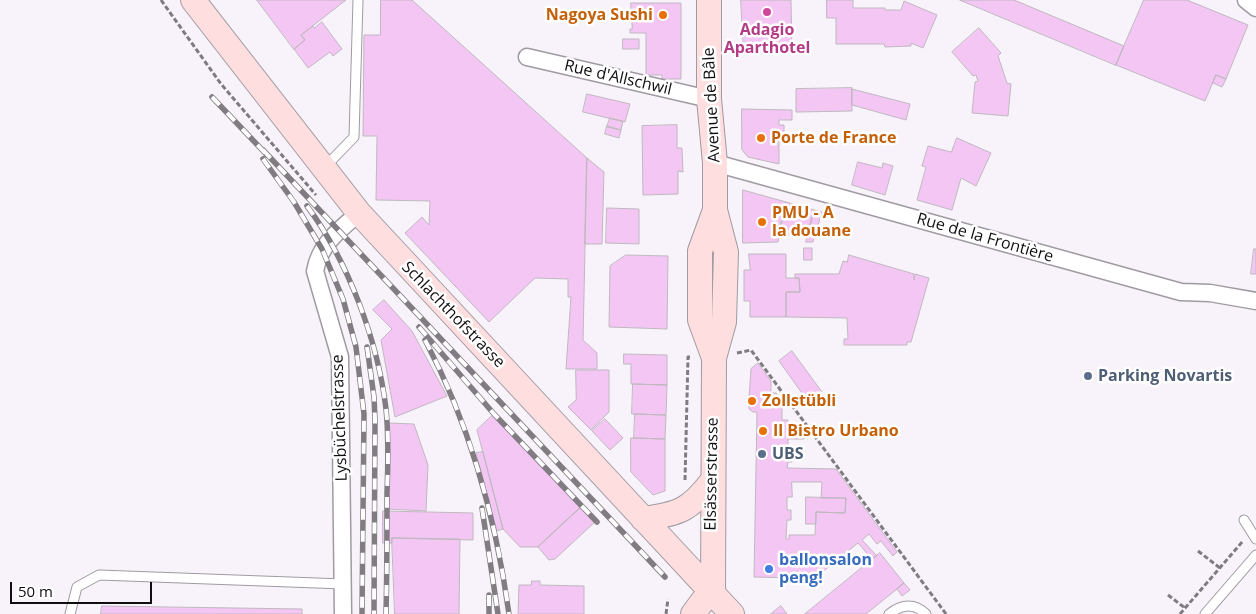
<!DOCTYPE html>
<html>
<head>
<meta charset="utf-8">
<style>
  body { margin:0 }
  #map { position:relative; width:1256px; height:614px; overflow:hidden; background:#f8f2fb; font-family:"Open Sans",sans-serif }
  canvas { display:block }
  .scale { position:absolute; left:10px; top:582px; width:142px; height:22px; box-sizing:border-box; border:2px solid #0f0d10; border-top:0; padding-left:6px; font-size:15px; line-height:18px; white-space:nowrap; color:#0f0d10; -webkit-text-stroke:4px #fff; paint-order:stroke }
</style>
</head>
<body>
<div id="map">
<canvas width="1256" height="614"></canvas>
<div class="scale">50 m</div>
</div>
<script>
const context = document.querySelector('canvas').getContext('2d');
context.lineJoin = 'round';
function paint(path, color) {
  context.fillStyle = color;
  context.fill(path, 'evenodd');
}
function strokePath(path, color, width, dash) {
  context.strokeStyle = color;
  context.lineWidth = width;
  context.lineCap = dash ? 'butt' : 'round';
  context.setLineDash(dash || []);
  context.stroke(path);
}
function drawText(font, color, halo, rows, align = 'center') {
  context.font = font + ' "Open Sans",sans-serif';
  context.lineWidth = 5;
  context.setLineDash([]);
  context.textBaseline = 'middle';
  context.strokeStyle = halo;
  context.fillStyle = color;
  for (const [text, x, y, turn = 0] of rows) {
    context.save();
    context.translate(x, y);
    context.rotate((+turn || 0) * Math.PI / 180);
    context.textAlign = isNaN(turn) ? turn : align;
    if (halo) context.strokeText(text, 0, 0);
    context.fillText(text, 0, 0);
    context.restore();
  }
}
const building = new Path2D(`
  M257 0H346L301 35 305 40 294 49Z
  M381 0H412L587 158 583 340 597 353V369H566L571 297H568V279L535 278 489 322 405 233 422 217 429 225 430 201 376 200 377 136H363L364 35H380Z
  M741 0H791L792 53H744Z
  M827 0H853V8H885V10H901L904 1 937 15 923 48 911 43V46L885 47 884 44H836V18H827Z
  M960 0H1014L1124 46 1116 65Z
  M1144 0H1187L1248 25 1226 79 1216 75 1205 101 1116 65Z
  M631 3H681V79H662V75H646V33H630V29H632Z
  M322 22 342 49 333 56 330 52 308 68 294 49 305 40 301 35 313 26 314 28Z
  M979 28 1001 53 998 56 1007 83 1011 84 1008 116 972 113 975 82 978 81 976 75 973 76 952 52Z
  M623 39H639V49H623Z
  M1216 75 1226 79 1222 87 1213 83Z
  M852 88V111L796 112V89Z
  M852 89 910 104 906 120 852 105Z
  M587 94 630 104 625 122 583 112Z
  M742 109 792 110V120H779V125H784V133H779V164L748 157 742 150Z
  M610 118 623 121 621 130 607 127Z
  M677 125V148H682L683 172 678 171V194L643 195 642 126Z
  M607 126 621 130 619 138 605 134Z
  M957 138 991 153 976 186 961 178 952 210 917 200 926 167 922 166 928 146 951 152Z
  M587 158 604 172 602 244H585Z
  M858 162 882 168 883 163 893 166 885 195 852 185Z
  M743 190 786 202 778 242 743 243Z
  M786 202 814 210 808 235 798 233V237L789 234 790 230 780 228Z
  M607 208 639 209V244L606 243Z
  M814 210 822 212 813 242H806Z
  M804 248H812V260H804Z
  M1254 249H1256V274H1251Z
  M749 254H786V278H799L800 292H786V317H750V301H744V270H750Z
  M626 255 668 256 667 329 609 327 610 266Z
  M849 255 914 274V280L915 274 929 278 911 342H907V345H844V339H848L847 318 786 317V292H800L799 278H795V274H839L843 261 847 262Z
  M384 300 412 331 447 396 395 417 381 340 392 329 373 310Z
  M792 351 822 392 809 403 779 361Z
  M624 354 667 355V385L631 384V364H624Z
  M758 363 771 381V393H776L782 401V420H788V430L804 431V439H788V451L792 452V462H788L787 468 836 469 897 552 893 556 881 541 877 544 869 534 862 540 877 556 872 559 858 543 821 573H805V583L798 582 796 578 754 577 757 412H753L749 409V398L751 369ZM792 482H822L821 498H846L845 513 816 512 815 535H789V539H786L787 520H791V510H787V497H792Z
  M576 370H609V412L591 430 568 407 576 400Z
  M633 384 667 385 666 415 632 414Z
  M494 414 582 506 538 547H520L503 529 477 430Z
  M635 414 666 415 665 439 634 438Z
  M605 419 623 438 610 450 592 431Z
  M389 423 414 424 428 465 426 511 386 509Z
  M631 438 665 439V491L653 495 631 472Z
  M483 452 503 529 497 531 476 453Z
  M806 497 846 498 845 513 816 512V524H806Z
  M582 506 596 521 555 559 549 560 538 547Z
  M383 511 473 513V540L392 538V543H383Z
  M392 538 460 539 459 614H395Z
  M880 553 904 583 897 589 866 614H805Z
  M532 581H540V585L584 586V614H518L519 585H531Z
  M904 583 910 590 902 596 897 589Z
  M102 606 302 609V614H101Z
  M781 606 787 614H771Z`);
const path = new Path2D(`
  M161 0 221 84 316 195
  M737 353 751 350 946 614
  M685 480 688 357H691
  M1198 551 1220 568
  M1168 595 1185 608
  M666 614 668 599
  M1180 614 1243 541`);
const service = new Path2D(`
  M324 168 354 137 358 0
  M1244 520 1256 539
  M70 614 77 587 99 575 344 584
  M889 614C902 604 914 603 926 614
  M1205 614 1256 555`);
const minor = new Path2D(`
  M1246 0 1256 8
  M527 57 709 99
  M715 163 1181 292 1210 293 1256 301
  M343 614 340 357 315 271C320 244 339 230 359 213`);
const secondary = new Path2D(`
  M193 0 359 213 732 614
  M709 0V99L715 163V210L726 252 724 322 714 358 713 597
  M714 358 700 320V251L715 210
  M643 519C679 514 690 510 712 481
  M693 614 711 590`);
const rail = new Path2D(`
  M212 97 267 155
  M263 150 665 577
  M263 159 294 202 322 249 343 299 356 347 364 414 362 614
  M307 206C348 261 378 341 386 409 389 437 388 465 387 493 387 533 387 574 386 614
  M419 327 494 414 597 522
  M425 340C470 425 496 519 509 614
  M367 347 374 397 375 419 374 614
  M482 508 498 614
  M489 595V614`);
const markers = [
  [767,12,5,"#d1479c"],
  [663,15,5,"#e8710a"],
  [761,138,5,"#e8710a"],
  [762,222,5,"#e8710a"],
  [1088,376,5,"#5c6f8a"],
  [752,401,5,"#e8710a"],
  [763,431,5,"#e8710a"],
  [762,454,5,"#5c6f8a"],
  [769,569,5,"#3f7fe0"]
];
const foodNames = [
  ["Nagoya Sushi",653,15,"right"],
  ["Porte de France",771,138],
  ["PMU - A",772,213],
  ["la douane",772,231],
  ["Zollstübli",762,401],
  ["Il Bistro Urbano",773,431]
];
const hotelNames = [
  ["Adagio",767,30],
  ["Aparthotel",767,48]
];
const streetNames = [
  ["Rue d'Allschwil",618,78,13],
  ["Avenue de Bâle",712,105,-93],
  ["Rue de la Frontière",985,238,16],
  ["Schlachthofstrasse",453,315,46],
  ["Lysbüchelstrasse",340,418,-92],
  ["Elsässerstrasse",712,474,-89]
];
const serviceNames = [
  ["Parking Novartis",1098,376],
  ["UBS",772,454]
];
const shopNames = [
  ["ballonsalon",779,560],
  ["peng!",779,578]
];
paint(building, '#f4c6f4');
strokePath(building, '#bfb8bf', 1);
strokePath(service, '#a09ba2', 11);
strokePath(minor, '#a09ba2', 19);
strokePath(secondary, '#a09ba2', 26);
strokePath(path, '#7f7b81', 3, [5, 2.5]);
strokePath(service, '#fff', 9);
strokePath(minor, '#fff', 16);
strokePath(secondary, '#fedede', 24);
strokePath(rail, '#807c82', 5.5);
strokePath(rail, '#fff', 4, [11]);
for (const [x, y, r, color] of markers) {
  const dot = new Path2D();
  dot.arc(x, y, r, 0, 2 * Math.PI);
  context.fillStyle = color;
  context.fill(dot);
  strokePath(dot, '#fff', 2);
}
drawText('bold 16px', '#c56008', '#fff', foodNames, 'left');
drawText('bold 16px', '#b23c85', '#fff', hotelNames);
drawText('16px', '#0f0d10', '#fff', streetNames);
drawText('bold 16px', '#4e5e75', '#fff', serviceNames, 'left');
drawText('bold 16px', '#366cbe', '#fff', shopNames, 'left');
</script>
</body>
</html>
